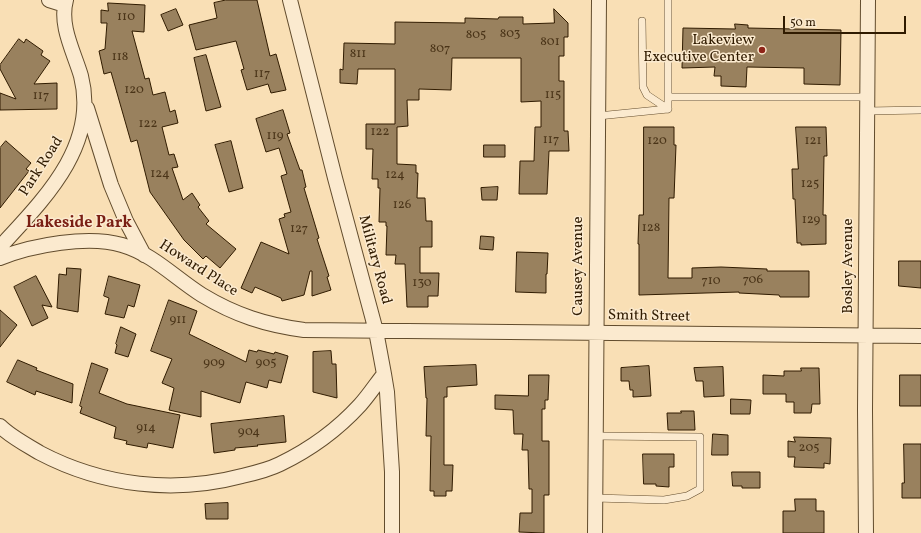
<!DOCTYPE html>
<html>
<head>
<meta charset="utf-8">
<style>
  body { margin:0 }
  #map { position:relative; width:921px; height:533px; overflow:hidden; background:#f9dfb5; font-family:Vollkorn,serif }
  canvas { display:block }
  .scale { position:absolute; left:783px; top:16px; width:123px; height:18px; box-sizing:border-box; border:2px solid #301b00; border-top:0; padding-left:5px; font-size:12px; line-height:14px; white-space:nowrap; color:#301b00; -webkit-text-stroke:3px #fbeacf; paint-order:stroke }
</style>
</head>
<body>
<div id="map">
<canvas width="921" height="533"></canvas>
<div class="scale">50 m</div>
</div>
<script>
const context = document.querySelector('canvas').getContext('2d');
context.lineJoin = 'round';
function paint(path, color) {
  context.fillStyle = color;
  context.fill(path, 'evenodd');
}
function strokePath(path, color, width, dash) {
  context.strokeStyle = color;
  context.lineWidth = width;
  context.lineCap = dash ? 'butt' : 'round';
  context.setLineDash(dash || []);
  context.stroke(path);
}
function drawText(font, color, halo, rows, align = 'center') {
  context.font = font + ' Vollkorn,serif';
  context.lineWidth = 3;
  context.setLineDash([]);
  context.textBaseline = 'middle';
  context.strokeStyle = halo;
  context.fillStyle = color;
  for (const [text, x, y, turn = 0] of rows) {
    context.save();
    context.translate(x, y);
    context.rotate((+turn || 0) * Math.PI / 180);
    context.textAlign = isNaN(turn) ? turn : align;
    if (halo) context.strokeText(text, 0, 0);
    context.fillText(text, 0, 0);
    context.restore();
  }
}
const building = new Path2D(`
  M226 0H257L270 56 276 54 286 90 271 93 268 84 247 90 241 70 244 69 236 41 196 50 189 25 217 18 214 3Z
  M108 3 145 5 144 32 132 31 145 79 149 78 153 95 165 92 170 112 175 110 178 123 162 127 169 155 174 154 178 167 172 168 183 200 192 193 200 205 198 207 209 221 206 224 236 249 220 268 206 256 203 259 184 240 150 192 137 140 131 142 111 72 104 74 99 51 105 49 107 23H101V10L108 11Z
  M176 9 183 25 168 31 161 15Z
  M554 9 568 23V37H564V56H559V81H564V131H568L569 151H549L547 194H519L520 161H534L535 127H541V101L521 102V58H452L451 90 419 89V100H407L408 126 397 127V164L416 165V173H418L417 198H425L426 221H432V247H420V273H439L438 296H428V307H407L405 264H395L396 255H386L387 226H386V222H379L380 188H378V179H372L373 149H366V124H395V69H358L357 84 340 83V69L343 70 344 43 395 44V22L465 23V18L498 19 499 17H523V24L554 23Z
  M735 24 748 25V28L841 30 840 85 804 84V68L747 67 746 87 721 86V76H714L715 67 682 68 683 28 735 29Z
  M19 39 24 43 26 39 43 51 41 55 50 61 34 84 57 83V109L0 110V93L16 99 0 69V65Z
  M206 55 221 107 206 111 194 58Z
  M283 110 290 133 287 134 300 170H302L306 187 304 188 319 238 317 239 329 276 327 277 331 290 312 296V271H310L304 295 282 301 281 298 255 287 252 293 241 288 261 242 289 254 279 219 285 217 284 214 291 212 281 176 287 174 279 148 266 152 256 119Z
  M644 127H674V145H676L674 198H669L668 278H692V268L721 267 767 269V271H809V297H780L779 295 739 293V292L639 295V244H638L639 215H643Z
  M796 127H826L827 156H824L823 215H826V244L801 245V243H797L795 199H793L792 169H798Z
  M6 141 31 163 26 169 29 171 0 208V148Z
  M231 141 243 188 229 192 215 145Z
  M484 145H505V157H484Z
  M498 187 497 200H482L481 188Z
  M481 236 494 237 493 250 480 249Z
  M517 252 548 253 547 274H546V293L516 292Z
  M899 261H921V288L899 286Z
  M67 268 81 269 78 312 57 308 59 274 66 275Z
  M36 276 52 307 42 305 48 318 32 326 14 287Z
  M109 276 140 285 134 307 128 305 124 318 105 314 109 298 104 296Z
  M169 300 197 311 189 334 246 362 249 350 257 352 258 350 274 354 275 352 288 356 281 383 269 380 267 388 246 382 240 403 201 391V417L169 410 174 388 162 383 172 359 151 351Z
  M0 310 17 325 0 347Z
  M121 327 136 334 128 357 115 353 117 345 116 344Z
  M331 351 332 364H336L337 398 313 392V352Z
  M18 360 37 368 36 370 73 384 72 403 36 391 35 395 7 382Z
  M92 363 108 369 99 393 127 404 180 415 173 448 148 443 147 448 126 444 127 441 114 438 116 427 80 413 82 407 80 406Z
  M476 365 477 385 447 387V397H444V465H453L452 491H446V496H434V491H430L431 436H426L427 398H426L424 367Z
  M649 366 651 396 633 397V390H630L629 381H621V368Z
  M723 367 724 396 704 397 703 381H696L694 368Z
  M801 368H819L820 404H812L811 413H794V402H786V394H763V375L784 376V371H801Z
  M529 375H549L548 400H545V409H542V441H549V495H544V533L519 532 520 513H532V489H529L528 450H522L523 434H514L513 410 495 409V395L528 396Z
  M900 375H921V406H900Z
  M731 399 751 400 750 414H731Z
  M681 411H694L695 430H668L667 413H681Z
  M284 416 286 442 257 445 258 446 235 448V450L214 453 211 424Z
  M713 434 728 435V455H712Z
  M794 437 831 438 830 464 824 463V468L794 467 795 457H788V441L795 442Z
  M904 444H921V498H902V483H904Z
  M643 454H674V467H669V487L656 486V484H644Z
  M732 472H760V488H742V486H733Z
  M795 499H816V511H824V533H783V511H795Z
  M228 503V519H206L205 504Z`);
const lane = new Path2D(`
  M642 21 643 87 647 95 668 109
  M668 97H868
  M868 111 921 110
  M598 116 668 109V0
  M595 498 664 500 687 496 700 489V437L595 436`);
const street = new Path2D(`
  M49 0 65 5
  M290 0 335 178 376 331 384 374 387 392 392 472V533
  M87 108 111 185 126 221 144 255
  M0 247C43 200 99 146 81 76 74 52 59 26 66 0
  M0 258C33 245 88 235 122 245 153 254 175 278 202 295 235 315 266 325 304 330L921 336
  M0 426C11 437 27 445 40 453 103 486 174 494 242 476 255 473 268 470 280 464 309 450 338 429 360 405 369 395 376 384 384 374
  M595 533 599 0
  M866 533 865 410 868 0`);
const markers = [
  [762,50,4,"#8f2418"]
];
const numberNames = [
  ["110",126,18],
  ["803",510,35],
  ["805",476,36],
  ["801",550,43],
  ["807",440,50],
  ["811",358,55],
  ["118",120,58],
  ["117",262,75],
  ["120",134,91],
  ["115",553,96],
  ["117",41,97],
  ["122",148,125],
  ["122",380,133],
  ["119",275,137],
  ["117",551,141],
  ["120",657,142],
  ["121",813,142],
  ["124",160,175],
  ["124",395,176],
  ["125",810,185],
  ["126",402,206],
  ["129",811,221],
  ["128",651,229],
  ["127",299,230],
  ["706",753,281],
  ["710",711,282],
  ["130",422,284],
  ["911",178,321],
  ["909",214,364],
  ["905",266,364],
  ["914",146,429],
  ["904",249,433],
  ["205",809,449]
];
const poiNames = [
  ["Lakeview",754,41],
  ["Executive Center",754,58]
];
const streetNames = [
  ["Park Road",42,167,-57],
  ["Military Road",374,260,75],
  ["Causey Avenue",579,266,-90],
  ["Bosley Avenue",849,266,-90],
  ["Howard Place",198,269,33],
  ["Smith Street",649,317,1]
];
const neighbourhoodNames = [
  ["Lakeside Park",79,224]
];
paint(building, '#99815e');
strokePath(building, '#301b00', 1);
strokePath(lane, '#624c2d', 8);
strokePath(street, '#624c2d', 16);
strokePath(lane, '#fbeacf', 7);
strokePath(street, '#fbeacf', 14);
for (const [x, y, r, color] of markers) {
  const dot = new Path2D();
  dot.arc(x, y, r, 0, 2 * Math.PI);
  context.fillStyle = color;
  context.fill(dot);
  strokePath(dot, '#fbeacf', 1.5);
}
drawText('13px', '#4a3418', null, numberNames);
drawText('15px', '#301b00', '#fbeacf', poiNames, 'right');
drawText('15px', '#301b00', '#fbeacf', streetNames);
drawText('bold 16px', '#7a1f14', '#fbeacf', neighbourhoodNames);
</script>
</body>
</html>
